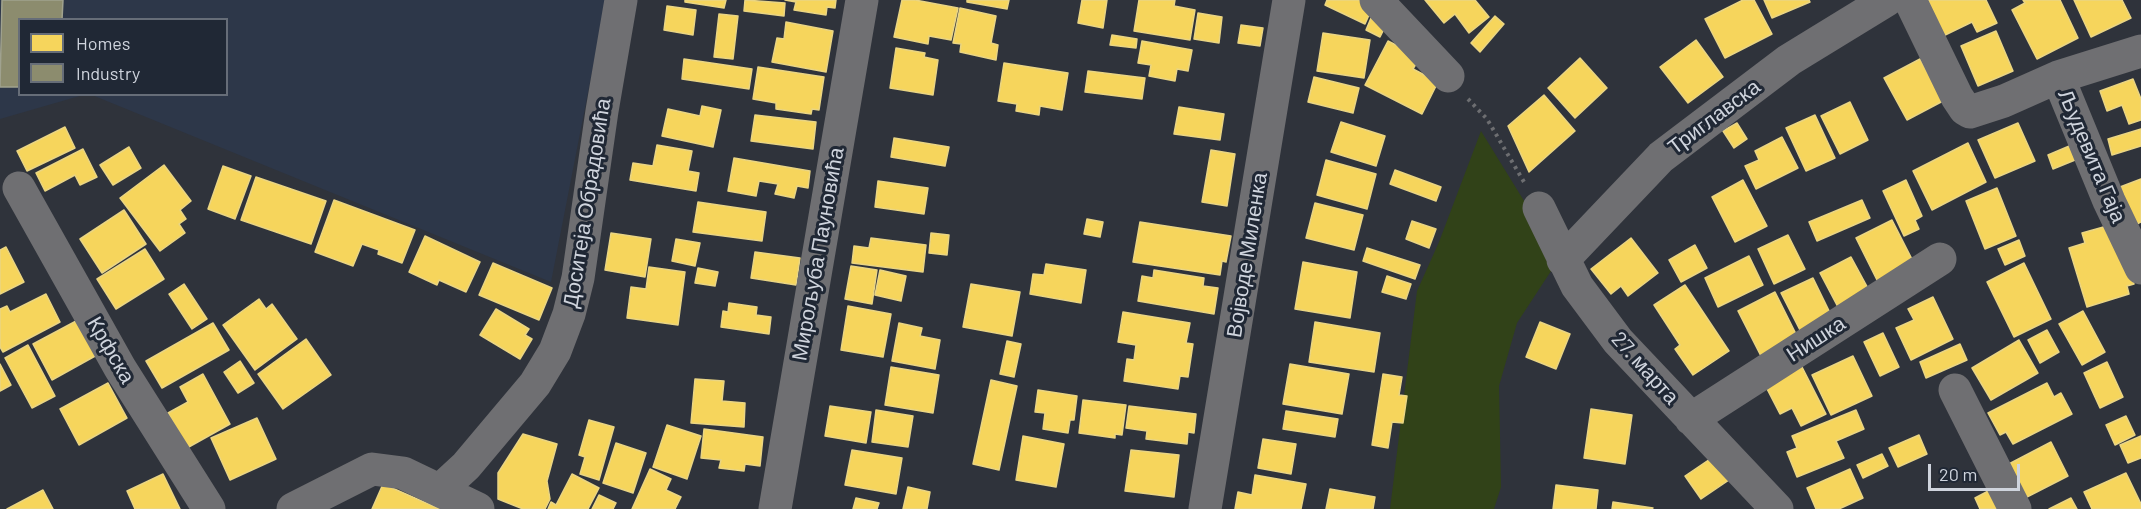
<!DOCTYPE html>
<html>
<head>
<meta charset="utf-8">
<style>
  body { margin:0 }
  #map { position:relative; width:2141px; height:509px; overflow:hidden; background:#2f333b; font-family:Barlow,sans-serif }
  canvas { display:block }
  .legend { position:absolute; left:18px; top:18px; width:210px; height:78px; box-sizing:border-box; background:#202835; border:2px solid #666d78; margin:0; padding:8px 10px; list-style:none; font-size:18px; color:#cfd4dd }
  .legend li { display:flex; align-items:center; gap:12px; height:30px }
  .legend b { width:30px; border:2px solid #666d78 }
  .scale { position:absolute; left:1928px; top:464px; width:92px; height:27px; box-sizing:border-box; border:3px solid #cfd4dd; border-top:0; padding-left:8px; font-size:18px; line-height:21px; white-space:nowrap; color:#cfd4dd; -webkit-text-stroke:4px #202835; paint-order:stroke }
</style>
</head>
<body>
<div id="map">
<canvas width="2141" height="509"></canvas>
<ul class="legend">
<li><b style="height:16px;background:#f6d55c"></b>Homes</li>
<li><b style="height:16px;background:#8c8c6e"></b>Industry</li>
</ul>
<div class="scale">20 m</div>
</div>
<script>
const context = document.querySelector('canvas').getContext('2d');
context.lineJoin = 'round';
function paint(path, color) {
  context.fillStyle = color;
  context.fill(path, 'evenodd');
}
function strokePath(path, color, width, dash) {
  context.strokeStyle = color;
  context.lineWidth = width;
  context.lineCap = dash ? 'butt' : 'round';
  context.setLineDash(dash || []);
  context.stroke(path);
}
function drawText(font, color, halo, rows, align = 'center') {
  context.font = font + ' Barlow,sans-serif';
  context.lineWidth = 6;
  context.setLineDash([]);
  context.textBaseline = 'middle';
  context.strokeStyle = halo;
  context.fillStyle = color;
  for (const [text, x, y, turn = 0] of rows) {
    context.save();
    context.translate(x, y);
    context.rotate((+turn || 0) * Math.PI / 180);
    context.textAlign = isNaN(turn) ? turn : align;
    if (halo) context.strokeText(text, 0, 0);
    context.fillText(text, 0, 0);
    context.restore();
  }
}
const built = new Path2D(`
  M0 0H606L551 282 92 95 226 94V20H20V94L83 95 0 119Z`);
const green = new Path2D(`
  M1481 131 1529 209 1553 268 1517 323 1499 386 1501 487 1494 509H1390L1417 291 1439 242Z`);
const homes = new Path2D(`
  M685 0H726L724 8 685 2Z
  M745 0 785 3 784 16 744 11Z
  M785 0H836L835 8 827 7 826 15 794 10 796 2Z
  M902 0H915L958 8 951 40 929 36 928 44 894 37Z
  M967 0H1009L1007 9 967 2Z
  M1082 0H1107L1103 28 1078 23Z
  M1139 0H1175L1174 6 1195 10 1190 40 1134 31Z
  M1327 0H1360L1373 6 1365 24 1325 5Z
  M1425 0H1475L1489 17 1469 33 1455 14 1444 23Z
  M1743 0H1754L1772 34 1725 58 1705 19Z
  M1764 0H1809L1810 2 1772 18Z
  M1928 0H1986L1997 23 1977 32 1972 22 1941 37Z
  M2023 0H2060L2078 38 2037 59 2012 10 2025 3Z
  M2074 0H2122L2131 18 2091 37Z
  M667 6 696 10 693 35 664 30Z
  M960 8 996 16 991 43 998 45 996 60 960 52 961 44 953 43Z
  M1198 13 1222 17 1219 43 1194 39Z
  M719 14 738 16 733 59 714 57Z
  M1495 16 1504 24 1480 52 1471 43Z
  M1371 18 1386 25 1380 37 1366 30Z
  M786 22 833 31 826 72 772 62 777 38 784 39Z
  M1241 25 1263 28 1260 46 1238 43Z
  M1996 31 2013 71 1978 86 1961 46Z
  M1323 33 1370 40 1364 78 1317 71Z
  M1112 35 1137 39 1136 48 1110 45Z
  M1696 40 1723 77 1688 103 1660 67Z
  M1142 41 1192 50 1188 71 1177 69 1175 81 1149 76 1151 65 1138 63Z
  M1388 41 1420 57 1413 69 1438 82 1422 114 1365 85Z
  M896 48 925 53 924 57 938 60 933 95 890 88Z
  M1580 58 1607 88 1575 118 1548 88Z
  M684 59 752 69 749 89 682 79Z
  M1920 59 1943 101 1907 120 1884 78Z
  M1004 63 1068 73 1062 110 1040 106 1039 115 1016 111 1017 104 998 101Z
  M758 67 824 77 819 110 812 109 811 114 776 109V103L753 99Z
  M1088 71 1145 78 1142 99 1085 92Z
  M1314 77 1359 88 1353 113 1308 102Z
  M2133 79 2141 99V120L2129 124 2122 105 2107 111 2100 91Z
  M1544 95 1575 131 1529 172 1508 126Z
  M1850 102 1868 140 1840 154 1821 116Z
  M702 106 721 110 713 147 662 136 668 109 700 116Z
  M1179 107 1224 114 1220 140 1174 134Z
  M755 115 816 122 813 149 751 141Z
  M1815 115 1835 158 1806 171 1786 128Z
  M1341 122 1385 136 1376 166 1331 152Z
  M1737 123 1747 139 1734 148 1723 131Z
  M2018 123 2035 161 1995 178 1978 140Z
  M65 127 75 148 27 171 17 151Z
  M2141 129V146L2112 155 2108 139Z
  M1782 137 1798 168 1756 189 1745 166 1759 160 1755 151Z
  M894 138 949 147 945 166 891 157Z
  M1968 143 1986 182 1932 210 1913 171Z
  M2074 144 2080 158 2053 169 2048 155Z
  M657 145 692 151 688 171 699 173 696 191 630 180 633 163 653 166Z
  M129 147 141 168 113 185 100 165Z
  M83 149 97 177 80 185 75 175 45 191 36 173Z
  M1211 150 1235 154 1227 206 1202 202Z
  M734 158 810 171 808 188 797 186 794 198 775 194 778 184 759 181 756 196 728 191Z
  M1326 160 1376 174 1367 209 1317 195Z
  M164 165 191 201 180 210 186 219 179 224 185 233 160 251 120 198Z
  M223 166 251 176 235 219 208 209Z
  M1395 170 1441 187 1436 201 1390 184Z
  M256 177 326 201 311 244 241 220Z
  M2141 179V222L2135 225 2120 187Z
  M1743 180 1767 226 1735 242 1712 197Z
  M1906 180 1922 216 1915 220 1919 229 1904 236 1883 191Z
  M878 181 928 188 924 214 875 207Z
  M1997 188 2016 236 1985 249 1966 201Z
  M334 200 415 230 402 263 378 254 379 250 362 244 353 266 315 252Z
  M1862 200 1870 218 1817 241 1809 222Z
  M698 202 766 212 762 241 693 232Z
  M1315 203 1363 215 1354 250 1306 238Z
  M124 210 146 244 102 273 80 239Z
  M1087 219 1103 222 1100 237 1084 234Z
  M1892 220 1917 269 1881 288 1856 238Z
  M1412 221 1436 229 1429 248 1406 239Z
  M1140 222 1231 236 1226 262 1222 261 1220 275 1133 262Z
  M2107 226 2120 235 2134 284 2127 286 2129 294 2087 307 2069 248 2085 243 2082 233Z
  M611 233 651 239 645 277 605 270Z
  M931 233 949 235 947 255 929 253Z
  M1788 235 1805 269 1774 284 1758 249Z
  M425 236 480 262 466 292 439 280 437 285 409 272Z
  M871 238 926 245 923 272 852 263 854 246 869 248Z
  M1631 238 1658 273 1628 296 1621 286 1611 294 1591 269Z
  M676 239 700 243 695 266 672 261Z
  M2019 240 2025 256 2005 265 1998 249Z
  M1695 245 1707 268 1681 282 1669 260Z
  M6 247 24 282 0 294V250Z
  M1367 248 1420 265 1415 279 1363 261Z
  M145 249 164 279 116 309 97 279Z
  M755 252 800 258 796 285 751 278Z
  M1749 256 1763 285 1718 307 1705 278Z
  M1851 257 1870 292 1839 309 1820 273Z
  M1303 262 1357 272 1350 318 1295 309Z
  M493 263 552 288 539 320 479 295Z
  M2024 263 2051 319 2014 337 1987 282Z
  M1046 264 1086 270 1081 303 1030 294 1033 274 1044 275Z
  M851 266 877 270 872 304 845 299Z
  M649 267 685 272 678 325 627 318 631 287 646 289Z
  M698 268 718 272 715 286 695 283Z
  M880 270 906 276 901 301 875 295Z
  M1154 270 1204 278 1203 286 1218 288 1214 314 1138 301 1142 276 1153 278Z
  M1387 276 1411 284 1406 299 1382 292Z
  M1813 278 1834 321 1803 336 1781 293Z
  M184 284 207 319 192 329 169 294Z
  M971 284 1020 292 1012 336 963 327Z
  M1685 285 1729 351 1693 375 1675 349 1680 345 1654 305Z
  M1775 292 1801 344 1764 362 1738 311Z
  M46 294 60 322 3 352 0 347V309L7 306 10 312Z
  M1933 297 1953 339 1911 360 1896 328 1914 320 1908 309Z
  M259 299 266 309 272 304 297 339 255 370 223 325Z
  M729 303 757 307 756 315 771 317 769 334 721 327 723 311 728 312Z
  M848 306 891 314 883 357 841 350Z
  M496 309 529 329 525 335 532 339 520 359 480 335Z
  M2083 311 2105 352 2082 365 2059 324Z
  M1123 312 1190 323 1186 343 1193 344 1188 377 1180 376 1178 389 1124 381 1127 359 1134 360 1136 345 1118 342Z
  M78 320 97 355 52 380 33 344Z
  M1315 322 1380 333 1374 372 1309 362Z
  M1540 322 1570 334 1556 369 1526 357Z
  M213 323 229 350 162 388 146 361Z
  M899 323 922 328 920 336 940 340 935 369 892 361Z
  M2047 330 2059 352 2040 363 2028 340Z
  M1883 333 1899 367 1880 376 1864 342Z
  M306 339 331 375 283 409 258 374Z
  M2019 340 2038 373 1991 400 1972 368Z
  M1007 341 1021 344 1014 377 1000 374Z
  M1960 344 1967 360 1926 378 1920 362Z
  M28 345 55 396 32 408 5 358Z
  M1853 356 1872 396 1831 415 1812 375Z
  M240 361 254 383 238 393 224 372Z
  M2107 362 2123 397 2100 408 2084 373Z
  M0 364 11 385 0 391Z
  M1290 364 1349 374 1342 414 1283 404Z
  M891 367 939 375 933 413 885 405Z
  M1802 367 1826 414 1801 426 1792 408 1780 414 1765 385Z
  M203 374 230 424 187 448 168 413 188 402 180 387Z
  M1383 374 1402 377 1399 395 1407 396 1403 423 1392 422 1388 448 1372 445Z
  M695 379 724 381 722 401 745 403 744 427 691 423Z
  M991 380 1017 386 999 470 973 464Z
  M108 383 127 418 79 445 60 409Z
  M2047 383 2054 397 2061 393 2072 414 2013 444 2006 432 2000 435 1988 413Z
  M1038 390 1077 396 1074 420H1070L1068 433 1043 429 1045 413 1035 412Z
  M1083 400 1126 405 1122 435 1115 434V438L1079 433Z
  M830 406 871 412 866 443 825 436Z
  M1129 406 1196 414 1194 433 1188 432 1187 444 1146 439 1147 431 1126 428Z
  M1591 409 1632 415 1625 464 1584 458Z
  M876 410 913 416 908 447 872 442Z
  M1856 410 1864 429 1836 441 1844 458 1797 477 1787 452 1797 448 1792 436Z
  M1286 411 1338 419 1335 437 1283 429Z
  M2126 416 2135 435 2115 445 2106 425Z
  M257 418 276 459 230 480 211 438Z
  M589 420 614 427 599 480 580 474 585 457 579 455Z
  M667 425 701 436 687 479 653 467Z
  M704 429 763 437 760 466 745 464 744 471 719 468 721 460 701 458Z
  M523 434 557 444 547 481 550 499 545 509H523L498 499V473Z
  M1919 435 1927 454 1898 467 1889 448Z
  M1023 436 1064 444 1056 487 1016 480Z
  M2141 436V458L2128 463 2120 445Z
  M1263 439 1296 444 1291 474 1258 468Z
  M2051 442 2068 476 2023 499 2005 466Z
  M616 443 646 453 633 493 603 483Z
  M852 450 902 458 896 494 845 485Z
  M1131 450 1179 455 1174 497 1125 491Z
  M1882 454 1888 466 1863 478 1857 465Z
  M1713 457 1729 480 1701 499 1685 476Z
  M650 469 671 479 666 490 681 497 675 509H632Z
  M1850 469 1863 498 1839 509H1816L1807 488Z
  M2126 473 2141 504V509H2092L2084 492Z
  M163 474 180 509H135L127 491Z
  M572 474 599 488 588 509H548L551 502 556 505Z
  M1255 475 1306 484 1301 509H1235L1238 492 1252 495Z
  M383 484 440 509H372Z
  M1556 485 1598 490 1596 509H1553Z
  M908 487 930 492 927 509H903Z
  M1994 488 2005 509H1980L1975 498Z
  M1330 489 1375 497 1373 509H1326Z
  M43 490 53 509H7Z
  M599 495 616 503 613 509H592Z
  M856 498 879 503 877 509H853Z
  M2071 498 2077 509H2049Z
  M1613 502 1653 508 1652 509H1612Z`);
const industry = new Path2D(`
  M2 0H63L62 20H20V87H0Z`);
const path = new Path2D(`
  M1468 99 1487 119 1524 182`);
const minor = new Path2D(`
  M1376 0 1448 76
  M1910 0 1957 97 1965 109 1970 112 2004 101 2058 77 2141 51
  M2058 77 2109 201 2141 268
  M19 188 120 368 209 509
  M1539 208 1577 286 1618 341 1777 509
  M1563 260 1661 157 1789 60 1887 0
  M1955 390 2015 509
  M1691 419 1940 259
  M440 490 466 466 535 384 555 351 569 314 578 278 602 111 621 0
  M293 509 372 469 403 473 478 509
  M775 509 862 0
  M1205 509 1289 0`);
const streetNames = [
  ["Триглавска",1714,117,-37],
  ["Људевита Гаја",2092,156,67],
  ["Доситеја Обрадовића",587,203,-81],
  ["Мирољуба Пауновића",818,254,-80],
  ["Војводе Миленка",1247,255,-81],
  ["Нишка",1816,339,-33],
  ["Крфска",111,350,60],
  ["27. марта",1645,368,48]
];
paint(built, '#2d3749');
paint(green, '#314218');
paint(homes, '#f6d55c');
strokePath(homes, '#ead583', 1.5);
paint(industry, '#8c8c6e');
strokePath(industry, '#a0a28f', 1.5);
strokePath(path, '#6d6e71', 4, [3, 4.5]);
strokePath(minor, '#6f6f72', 33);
drawText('21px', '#cfd4dd', '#202835', streetNames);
</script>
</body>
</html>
